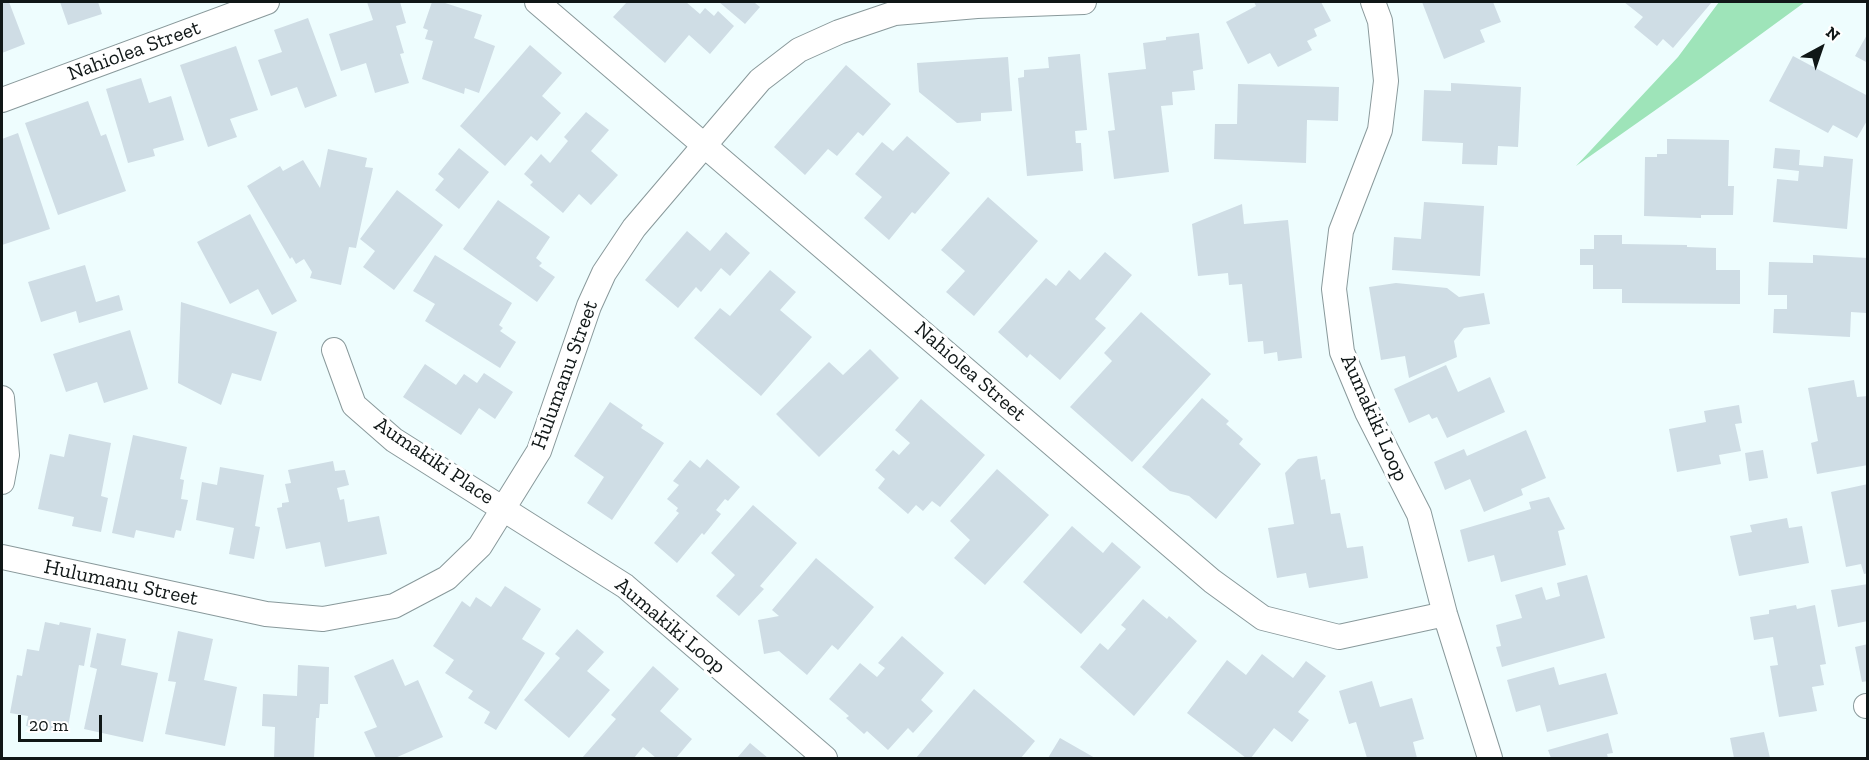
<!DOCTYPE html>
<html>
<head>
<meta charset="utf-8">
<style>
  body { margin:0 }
  #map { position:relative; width:1869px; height:760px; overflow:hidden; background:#eefdfe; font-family:"Zilla Slab",serif }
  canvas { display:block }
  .frame { position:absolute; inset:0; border:3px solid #101717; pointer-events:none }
  .north { position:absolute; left:1791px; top:18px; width:60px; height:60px; -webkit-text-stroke:4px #fff; paint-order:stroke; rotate:40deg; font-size:16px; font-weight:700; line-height:24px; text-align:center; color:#101717 }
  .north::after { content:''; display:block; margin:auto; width:21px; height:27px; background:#101717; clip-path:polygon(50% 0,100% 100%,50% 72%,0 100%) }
  .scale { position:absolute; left:18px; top:715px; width:84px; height:27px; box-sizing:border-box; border:3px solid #101717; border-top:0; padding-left:8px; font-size:18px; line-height:21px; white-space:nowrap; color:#101717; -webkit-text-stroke:4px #fff; paint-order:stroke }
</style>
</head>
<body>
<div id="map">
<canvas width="1869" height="760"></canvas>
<div class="frame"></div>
<div class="north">N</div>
<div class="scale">20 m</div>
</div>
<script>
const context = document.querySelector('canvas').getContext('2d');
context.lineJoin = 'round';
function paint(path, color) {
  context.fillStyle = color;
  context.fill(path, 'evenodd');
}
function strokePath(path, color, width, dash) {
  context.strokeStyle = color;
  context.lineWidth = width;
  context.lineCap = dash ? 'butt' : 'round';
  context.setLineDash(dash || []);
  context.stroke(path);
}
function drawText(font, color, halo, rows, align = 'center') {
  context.font = font + ' "Zilla Slab",serif';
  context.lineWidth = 6;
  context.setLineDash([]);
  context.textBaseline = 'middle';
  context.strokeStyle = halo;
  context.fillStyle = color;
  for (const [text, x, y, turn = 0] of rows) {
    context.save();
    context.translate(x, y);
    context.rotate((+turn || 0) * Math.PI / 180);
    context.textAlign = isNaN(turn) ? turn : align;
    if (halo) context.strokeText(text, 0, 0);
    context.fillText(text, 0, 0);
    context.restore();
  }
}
const green = new Path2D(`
  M1719 2H1805L1701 78 1576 166 1678 57Z`);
const building = new Path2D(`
  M2 2H9L25 44 2 53Z
  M60 2H98L102 14 68 25Z
  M367 2H400L406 23 396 26 404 53 400 54 409 83 375 93 366 63 341 71 329 34 373 20Z
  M432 2H442L482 15 474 38 495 46 479 93 465 88 464 94 422 79 433 41 425 39 428 30 423 28Z
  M627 2H686L700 14 705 8 714 16 718 11 734 26 710 54 689 35 665 63 613 17Z
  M719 2H756L755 3 760 7 745 24Z
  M1254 2H1321L1331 21 1314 29 1317 36 1307 41 1312 50 1278 67 1270 53 1248 64 1226 22 1256 6Z
  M1422 2H1493L1501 22 1480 30 1485 42 1444 59Z
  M1624 2H1712L1673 48 1663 39 1657 46 1634 27 1643 17Z
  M308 18 337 96 305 108 297 87 271 96 258 60 282 52 274 30Z
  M1199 33 1203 69 1193 71 1195 90 1172 92 1173 105 1161 106 1169 172 1114 179 1108 131 1115 130 1108 73 1146 69 1143 43 1166 40V37Z
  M1868 33V63L1855 56Z
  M530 45 562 73 542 96 561 113 537 141 531 136 505 166 460 126Z
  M236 46 258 110 230 119 237 137 208 147 180 65Z
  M1080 54 1087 130 1075 131 1076 143H1081L1083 171 1027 176 1018 78 1024 77V70L1049 68 1048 57Z
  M1793 56 1868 96V119L1857 138 1833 125 1828 133 1769 101Z
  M1008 57 1012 111 981 113V121L957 123 919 92 917 63Z
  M846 65 891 104 863 136 858 132 837 156 828 149 805 175 774 147Z
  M141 78 149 103 171 96 184 140 153 149 155 156 128 163 106 89Z
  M1451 83 1521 87 1518 147 1498 146 1497 165 1462 164 1463 143 1422 141 1424 90 1451 91Z
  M1238 84 1339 87 1338 121 1307 120 1306 163 1214 159 1215 124H1237Z
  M88 101 101 136 106 134 126 191 58 215 25 123Z
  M586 112 609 130 591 151 618 175 591 205 579 194 563 213 530 185 533 182 524 174 541 154 550 163 568 141 564 137Z
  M18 133 50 229 2 245V139Z
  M907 136 950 173 915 214 912 212 889 240 864 218 882 197 855 174 882 142 893 151Z
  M1667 139 1729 140 1728 186H1734L1733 215H1701V218L1644 216 1645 157H1657V154H1667Z
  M459 148 489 172 459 209 435 190 444 179 438 174Z
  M1775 148 1800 150 1799 165 1823 167 1824 156 1853 159 1847 229 1773 222 1777 179 1798 181 1799 171 1773 168Z
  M328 149 367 158 365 167 373 168 356 248 349 247 341 285 310 278 312 272 304 259 296 264 292 257 290 259 247 186 280 166 283 171 303 160 320 188Z
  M397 190 443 225 394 290 363 267 375 251 360 239Z
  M988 197 1038 241 974 316 946 292 965 271 941 250Z
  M498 200 550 237 536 258 542 263 539 266 555 277 537 302 463 249Z
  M1424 202 1484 206 1480 276 1392 270 1394 237 1421 239Z
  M1242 204 1244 224 1288 220 1302 358 1278 361 1277 352 1264 354 1263 341 1248 342 1242 284 1229 285 1228 273 1198 276 1192 224Z
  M250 214 297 301 272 315 258 289 230 304 197 242Z
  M687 231 710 251 726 232 750 253 730 276 721 268 701 292 696 287 678 308 645 280Z
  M1594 235H1622V244L1687 245V247L1716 248V270H1740V304L1622 303V289H1593V265H1580V249H1594Z
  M1105 252 1132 275 1095 319 1106 328 1060 380 1030 354 1027 358 998 332 1046 278 1056 286 1069 270 1080 280Z
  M435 255 512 303 499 325 503 328 500 331 516 342 500 368 425 321 435 304 413 291Z
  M1813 255 1868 258 1866 313 1851 312 1850 337 1773 333 1774 309H1787V295H1768L1769 262 1813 263Z
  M85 265 96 302 119 295 123 310 79 323 76 311 41 322 28 282Z
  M770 270 796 292 780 310 812 337 761 396 694 338 720 308 730 316Z
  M1396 283 1447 288 1459 297 1484 293 1490 324 1464 328 1454 341 1457 357 1409 378 1405 356 1381 360 1369 287Z
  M181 302 277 332 261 381 232 373 221 405 178 383Z
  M1141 312 1211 374 1132 462 1070 407 1112 361 1104 353Z
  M130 330 148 389 104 403 97 382 66 392 53 354Z
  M870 349 899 378 819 457 776 414 829 362 843 375Z
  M425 364 456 385 464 374 477 383 484 373 513 392 495 419 479 408 461 435 403 397Z
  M1446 365 1458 392 1490 377 1505 412 1447 438 1437 417 1432 419 1429 414 1409 423 1394 389Z
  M1854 380 1857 397 1868 396V465L1817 474 1811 443 1818 441 1808 388Z
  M1202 398 1229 421 1226 424 1243 439 1239 444 1261 464 1216 519 1189 496 1170 491 1142 467Z
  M921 399 985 455 940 507 932 501 923 511 916 505 908 514 878 488 885 479 875 470 893 450 899 455 910 443 895 430Z
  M610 402 643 425 641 428 664 443 612 520 587 503 604 477 574 456Z
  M1739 405 1742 423 1735 424 1741 451 1719 455 1721 464 1677 472 1669 429 1706 422 1704 411Z
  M1526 430 1546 478 1521 489 1523 495 1484 512 1470 479 1445 490 1434 462 1464 449 1467 456Z
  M69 434 111 443 101 496 108 498 101 532 72 526 74 517 38 509 50 454 64 457Z
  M133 435 187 447 180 479 184 480 181 499 188 500 181 531 176 530 174 538 136 530 134 538 112 533Z
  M1763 450 1768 478 1749 481 1745 453Z
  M1317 456 1321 480 1325 479 1331 514 1340 513 1347 548 1363 546 1368 578 1309 588 1306 573 1277 578 1268 528 1294 524 1285 473 1298 459Z
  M707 459 740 487 728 501 725 499 716 510 721 514 704 535 702 533 677 563 654 543 679 513 676 511 678 508 667 499 679 485 673 481 690 460 700 468Z
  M333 461 335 471 345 470 349 485 337 488 340 500 344 499 348 522 379 516 387 554 325 567 320 542 286 549 277 508 282 507V503L289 502 285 484 291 483 288 470Z
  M220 467 264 475 255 526 260 527 254 559 229 554 234 528 196 520 202 482 217 485Z
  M997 469 1049 515 985 585 954 558 970 540 950 521Z
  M1868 484V573L1864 574 1861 564 1846 567 1831 492Z
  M1549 497 1565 529 1558 531 1566 565 1501 582 1494 555 1468 562 1460 530 1531 509 1529 502Z
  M753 505 797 543 760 586 764 589 739 616 716 596 735 575 711 553Z
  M1787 518 1789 528 1802 526 1809 563 1739 576 1730 536 1752 532 1750 525Z
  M1072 526 1103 553 1112 542 1141 567 1081 634 1023 582Z
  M816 558 874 607 838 650 832 645 807 675 779 651 764 654 758 620 779 616 772 610Z
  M1587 575 1605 638 1502 667 1496 647 1501 646 1496 625 1522 618 1515 595 1542 587 1546 600 1560 596 1557 583Z
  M1868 584V621L1838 627 1831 590Z
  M505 586 541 609 522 639 545 653 496 730 484 723 490 712 468 698 473 691 445 673 454 660 433 646 462 601 470 607 476 597 491 607Z
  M1143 599 1167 619 1169 616 1197 641 1134 716 1080 667 1100 643 1108 650 1126 629 1121 625Z
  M1796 605 1797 609 1815 605 1826 664 1820 665 1824 685 1812 687 1817 711 1779 717 1770 666 1778 665 1773 637 1754 640 1750 617 1769 614V610Z
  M45 622 59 625 60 622 91 628 84 666 79 665 67 733 26 726 28 716 10 713 17 675 22 676 27 649 39 651Z
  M577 629 604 652 587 671 610 690 569 738 524 700 560 658 555 654Z
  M178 631 213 639 204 680 237 687 225 746 165 734 176 682 168 681Z
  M97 633 126 639 121 665 158 673 143 742 84 729 97 669 90 667Z
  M902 636 944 673 921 700 933 711 913 733 908 728 888 750 867 731 864 734 846 718 849 716 829 699 860 663 877 677 885 668 878 663Z
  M1868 644V681L1862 682 1855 647Z
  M1262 654 1293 678 1306 661 1326 676 1298 712 1309 720 1292 742 1274 728 1251 758H1246L1187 713 1227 660 1246 675Z
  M393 659 405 686 418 680 443 737 395 758H376L364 732 377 727 354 676Z
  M298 665 329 667 328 704H320L319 718H316L314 758H274L275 727 262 726 263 694 297 696Z
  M653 666 679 689 660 711 692 739 676 758H656L643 747 634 758H582L616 719 611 715Z
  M1554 667 1559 685 1606 673 1618 714 1547 732 1540 705 1516 712 1507 680Z
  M1372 681 1380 707 1412 698 1424 739 1413 742 1417 758H1367L1356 722 1349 724 1339 691Z
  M974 689 1035 741 1021 758H916Z
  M1764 732 1770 758H1734L1730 738Z
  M1608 733 1613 753 1607 754 1608 758H1551L1548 750Z
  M1060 738 1095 758H1048Z
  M750 743 768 758H737Z`);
const street = new Path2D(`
  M537 2 1212 581 1263 618 1339 637 1445 614
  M1373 2 1380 21 1386 81 1380 130 1341 231 1334 289 1342 352 1367 412 1419 514 1445 614 1490 758
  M2 100 267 2
  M334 350 354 405 394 440 625 586 825 758
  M2 398 7 455 2 482
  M2 557 266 614 323 619 394 606 447 578 480 546 539 451 589 306 604 273 634 228 760 80 799 50 839 32 895 13 977 6 1084 2
  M1866 706H1868`);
const streetNames = [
  ["Nahiolea Street",134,51,-20],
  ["Nahiolea Street",970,372,41],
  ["Hulumanu Street",565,375,-70],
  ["Aumakiki Loop",1374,418,66],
  ["Aumakiki Place",434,461,34],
  ["Hulumanu Street",121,583,12],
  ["Aumakiki Loop",670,626,40]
];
paint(green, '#9ee4b9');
paint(building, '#cfdde5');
strokePath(street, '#89999b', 26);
strokePath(street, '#fff', 24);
drawText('21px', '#101717', '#fff', streetNames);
</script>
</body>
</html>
